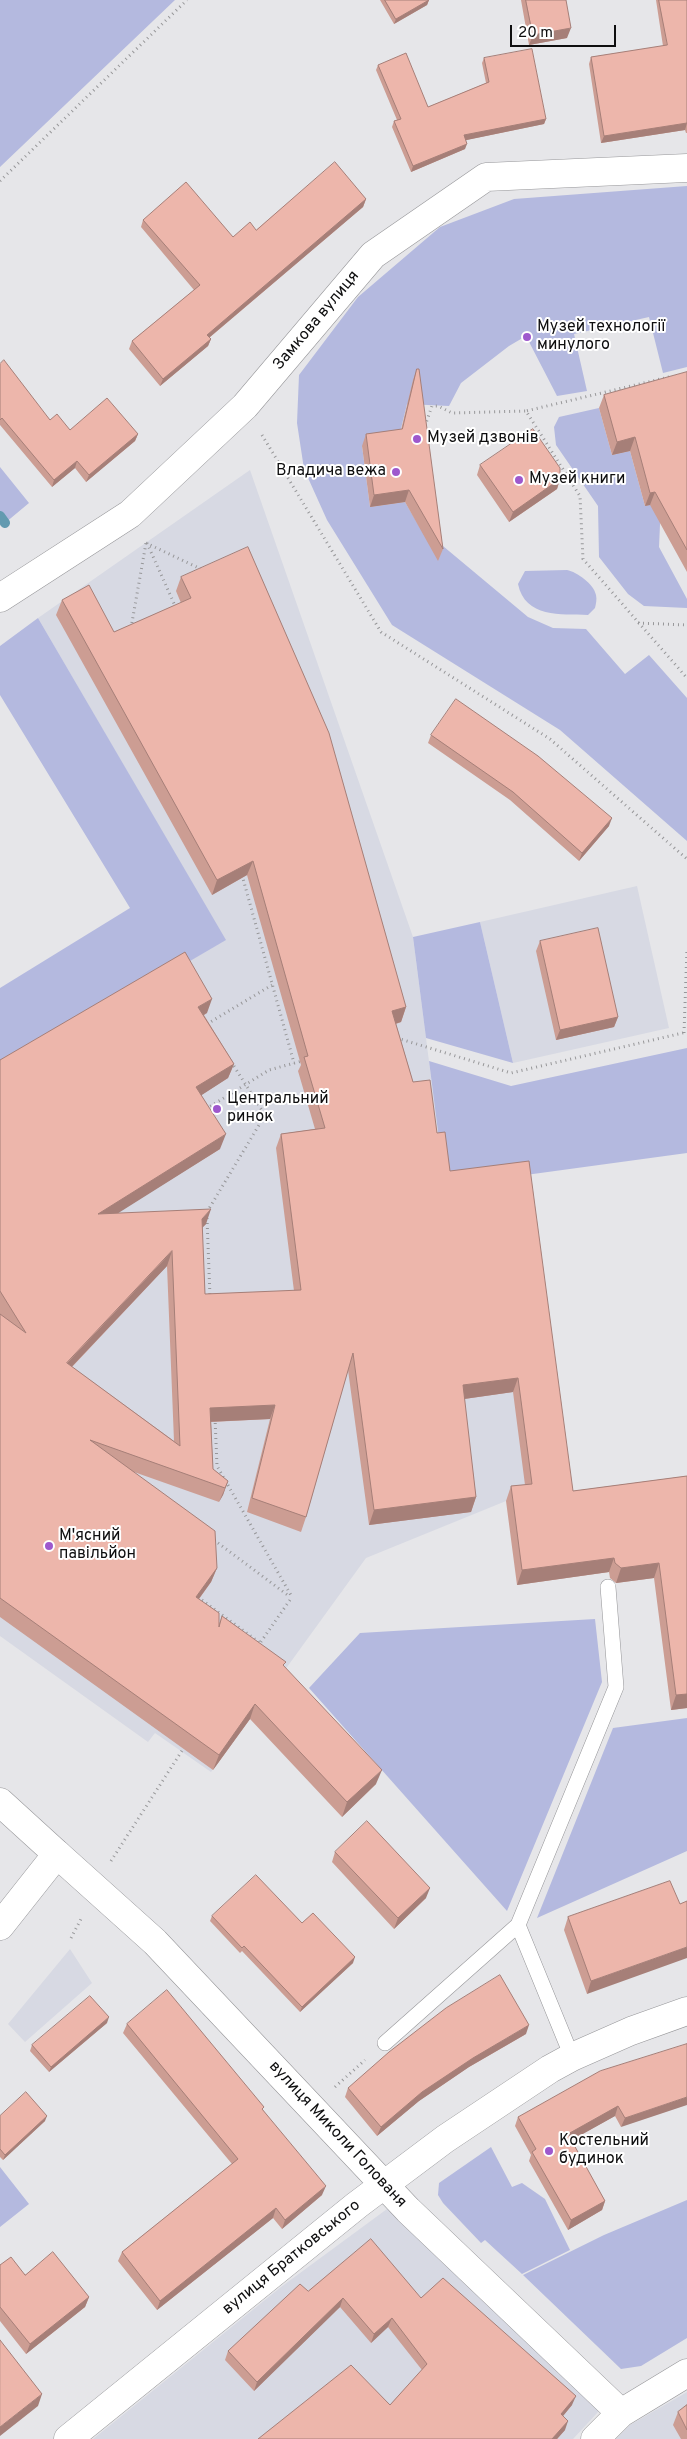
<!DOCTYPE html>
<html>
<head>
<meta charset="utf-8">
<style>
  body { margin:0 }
  #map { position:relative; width:687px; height:2439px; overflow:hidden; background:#e6e6e9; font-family:Overpass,sans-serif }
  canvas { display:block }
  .scale { position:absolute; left:510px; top:25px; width:106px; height:22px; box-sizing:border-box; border:2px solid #0e0e0f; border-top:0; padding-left:6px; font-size:15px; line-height:18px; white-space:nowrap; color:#0e0e0f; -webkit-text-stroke:4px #fff; paint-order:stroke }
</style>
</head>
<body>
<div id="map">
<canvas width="687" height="2439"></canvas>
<div class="scale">20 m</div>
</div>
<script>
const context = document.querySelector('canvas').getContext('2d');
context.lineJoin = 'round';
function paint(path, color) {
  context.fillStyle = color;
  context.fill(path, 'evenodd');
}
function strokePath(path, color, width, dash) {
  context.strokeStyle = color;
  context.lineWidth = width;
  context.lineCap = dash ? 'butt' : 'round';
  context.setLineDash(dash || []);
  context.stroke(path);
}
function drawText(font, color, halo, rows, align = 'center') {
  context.font = font + ' Overpass,sans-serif';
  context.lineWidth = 4;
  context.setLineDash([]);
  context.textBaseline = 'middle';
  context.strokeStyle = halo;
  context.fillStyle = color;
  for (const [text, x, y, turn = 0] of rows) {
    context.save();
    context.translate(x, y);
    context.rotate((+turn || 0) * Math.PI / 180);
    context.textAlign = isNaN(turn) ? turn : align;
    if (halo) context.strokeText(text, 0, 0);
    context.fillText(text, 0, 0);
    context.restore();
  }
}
const built = new Path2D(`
  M250 470 413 937 445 1186 566 1493 506 1501 366 1558 211 1772 155 1733 148 1742 0 1636V1072L225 940 38 618Z
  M637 886 669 1028 513 1063 480 922Z
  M70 1949 92 1983 25 2042 8 2024Z
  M387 2209 599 2411 573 2439H93L281 2287Z
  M687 2392V2439H616L630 2425Z`);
const green = new Path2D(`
  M0 0H175L0 167Z
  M687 186V367L663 373 649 317 574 334 587 391 557 396 526 336 509 346 461 383 449 406 407 404 398 441 362 446 370 507 405 502 419 526 528 617 553 628 586 629 625 674 649 655 687 698V841L560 730 392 625 327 520 304 469 297 423 299 375 358 297 440 227 514 199Z
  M599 408 612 455 630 451 645 506 661 502 659 547 687 599V608L644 606 628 594 599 557 598 506 556 445 554 427 559 417Z
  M0 467 29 503 5 523H0Z
  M567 570C577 572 594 584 596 595 597 599 596 604 595 608L588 615C561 614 525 618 518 584L525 571Z
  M38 618 226 940 0 1072V988L130 908 0 695V646Z
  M480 922 513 1063 426 1038 413 937Z
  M687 1048V1153L445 1186 429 1061 511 1086Z
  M595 1619 602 1682 507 1911 309 1688 360 1633Z
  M687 1718V1851L537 1918 613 1728Z
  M491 2147 512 2187 522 2183 545 2199 570 2250 522 2274 485 2240 481 2243 443 2203 438 2195 439 2183Z
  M0 2167 29 2204 0 2227Z
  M687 2200V2338L641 2366 621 2369 523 2275 604 2235Z`);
const stream = new Path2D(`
  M0 516 5 523`);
const path = new Path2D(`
  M0 181 187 0
  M669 377 526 411 580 496 583 559 687 678
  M425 426 432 406H438L452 413 526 411
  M262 435 381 632 550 739 687 859
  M146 543 203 570
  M147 543 176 608
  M638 623 687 625
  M131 628 146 543
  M242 875 294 1063
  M207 1024 272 985
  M684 1033 687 948
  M397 1038 511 1073 687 1032
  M206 1109 269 1070 302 1061
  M207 1212 265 1115 232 1063
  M207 1218 210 1297
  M215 1418 217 1466 292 1597
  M214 1540 289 1596
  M198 1597 260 1643
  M258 1646 292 1597
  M111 1861 185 1746
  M71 1938 81 1919
  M335 2087 365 2060`);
const lane = new Path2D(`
  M385 2043 518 1925
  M572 2057 518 1925 616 1687 608 1587`);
const street = new Path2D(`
  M0 598 130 514 245 406 373 255 486 177 687 168
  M57 1854 155 1942 408 2210 621 2413
  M68 2439 357 2205 445 2139 550 2069 572 2057 631 2031 687 2011
  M595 2439 621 2413 687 2373`);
const secondary = new Path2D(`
  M0 1802 57 1854 0 1926`);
const wall = new Path2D(`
  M380 0H429L427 5 394 24Z
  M521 0H566L567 38 529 45Z
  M656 0H687V133H686L685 130 601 143 589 64 591 57 663 46Z
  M484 58 546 119 544 124 466 140 465 149 411 172 392 127 394 121 397 120 376 70 378 65 428 107 486 83 482 63Z
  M366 199 363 207 209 338 211 339 208 346 160 386 129 349 132 341 194 290 141 227 143 220 233 237Z
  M0 364 50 420 70 430 138 434 135 441 86 482 75 468 52 487 0 425Z
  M417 369 443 549 438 561 405 502 370 507 362 446 366 434 401 430 413 380Z
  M687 372V572L650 505 645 506 630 451 612 455 599 408 604 395Z
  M480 465 560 479 557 489 509 522 477 475Z
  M181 577 406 1007 401 1022 396 1024 413 1082 437 1133 450 1171 573 1491 687 1476V1708L671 1710 654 1578 616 1583 610 1578 609 1572 517 1585 506 1501 511 1486 525 1485 513 1392 464 1399 476 1497 471 1512 369 1525 348 1370 306 1517 301 1532 247 1512 270 1419 211 1422 213 1469 228 1481 223 1495 219 1502 134 1472 217 1568 211 1582 199 1599 219 1624 222 1616 284 1666 376 1784 342 1817 250 1719 213 1770 0 1617V1060L207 1013 204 1015 234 1064 228 1078 201 1095 220 1149 117 1213 206 1224 202 1228 205 1294 294 1291 276 1148 281 1134 315 1129 298 1071 301 1065 247 875 212 895 56 615 62 600 114 632 181 603 176 591ZM167 1266 174 1441 72 1367Z
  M431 735 609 826 579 861 510 800 428 743Z
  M540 941 618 1017 614 1027 556 1040 536 951Z
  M335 1852 426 1898 394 1929 332 1862Z
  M670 1881 587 1994 564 1930 568 1917Z
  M212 1916 302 1923 353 1963 300 2012 242 1951 240 1953 210 1921Z
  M107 2023 49 2072 30 2051 32 2045Z
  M127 2024 263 2110 322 2195 282 2229 273 2218 157 2310 118 2261 122 2252 232 2164 123 2033Z
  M526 2034 469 2067 419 2101 377 2136 345 2097 348 2088Z
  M687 2044 621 2127 615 2116 571 2140 605 2201 602 2210 568 2230 529 2161 531 2155 515 2126 518 2117Z
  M0 2116 45 2121 3 2160 0 2157Z
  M0 2265 89 2297 85 2307 26 2354 0 2321Z
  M308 2291 421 2298 572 2405 563 2416 565 2430 557 2439H258L390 2405 422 2370 388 2327 371 2343 340 2307 254 2391 225 2360 228 2351Z
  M687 2405V2439H681L673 2425 678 2412Z`);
const shadedWall = new Path2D(`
  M429 0 427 5 394 24 396 19Z
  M571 28 567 38 529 45 533 35Z
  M546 119 544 124 462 141 464 135Z
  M687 123 685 130 601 143 604 136Z
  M467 144 465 149 411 172 413 166Z
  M366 199 363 207 204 342 207 335Z
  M211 339 208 346 160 386 163 379Z
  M138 434 135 441 86 482 89 475Z
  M635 437 630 451 612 455 617 442Z
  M77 461 75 468 52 487 54 480Z
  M560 479 557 489 509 522 513 512Z
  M409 490 405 502 370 507 374 495Z
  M655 492 650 505 645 506 650 493Z
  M612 818 609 826 579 861 582 853Z
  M253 861 247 875 212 895 217 880Z
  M212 999 207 1013 193 1021 198 1007Z
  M406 1007 401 1022 387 1026 392 1011Z
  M618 1017 614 1027 556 1040 560 1030Z
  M234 1064 228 1078 191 1102 196 1087Z
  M226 1134 220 1149 93 1229 98 1214Z
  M211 1209 206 1224 196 1234 202 1219Z
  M172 1251 167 1266 61 1378 67 1363Z
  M518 1378 513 1392 457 1400 463 1385Z
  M275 1405 270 1419 205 1422 210 1408Z
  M228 1481 223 1495 219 1502Z
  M476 1497 471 1512 369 1525 374 1510Z
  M614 1558 609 1572 517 1585 522 1570Z
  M659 1563 654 1578 616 1583 621 1568Z
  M217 1568 211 1582 190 1611 196 1597Z
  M687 1694V1708L671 1710 676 1695Z
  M255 1704 250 1719 213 1770 219 1755Z
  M382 1770 376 1784 342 1817 347 1802Z
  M430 1888 426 1898 394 1929 398 1918Z
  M687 1947V1958L587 1994 591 1981Z
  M355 1957 353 1963 300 2012 302 2007Z
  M109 2017 107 2023 49 2072 51 2067Z
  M529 2025 526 2034 469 2067 419 2101 377 2136 381 2127 422 2092 473 2058Z
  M687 2097V2105L621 2127 625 2118Z
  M618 2106 615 2116 565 2144 568 2134Z
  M47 2116 45 2121 3 2160 5 2155Z
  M326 2186 322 2195 282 2229 285 2220Z
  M605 2201 602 2210 568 2230 571 2220Z
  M276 2208 273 2218 157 2310 160 2301Z
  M89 2297 85 2307 26 2354 30 2344Z
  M343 2298 340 2307 254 2391 257 2382Z
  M392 2318 388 2327 371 2343 374 2334Z
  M42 2394 38 2406 0 2436V2427Z
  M576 2396 572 2405 558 2422 561 2414Z
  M568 2421 565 2430 557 2439H552Z`);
const building = new Path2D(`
  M385 0H429L396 19Z
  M526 0H566L571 28 533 35Z
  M659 0H687V123L604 136 591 57 667 45Z
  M532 49 546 119 464 135 467 144 413 166 394 121 401 119 378 65 406 53 428 107 489 82 484 58Z
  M335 162 366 199 207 335 211 339 163 379 132 341 200 285 143 220 186 182 233 237 250 222 256 230Z
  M4 360 50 420 57 414 70 430 107 398 138 434 89 475 77 461 54 480 2 418 0 420V364Z
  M417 369H419L443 549 409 490 374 495 366 434 402 429Z
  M687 372V550L655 492 650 493 635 437 617 442 604 395Z
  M533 429 560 468V479L513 512 480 465Z
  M248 547 329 733 406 1007 392 1011 413 1082 430 1080 437 1133 445 1132 450 1171 529 1161 573 1491 687 1476V1694L676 1695 659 1563 621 1568 615 1563 614 1558 522 1570 511 1486 532 1484 518 1378 463 1385 476 1497 374 1510 353 1353 306 1517 252 1498 275 1405 210 1408 213 1469 228 1481 225 1488 90 1440 215 1531 217 1568 196 1597 219 1613V1627L222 1616 286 1662 283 1665 382 1770 347 1802 255 1704 219 1755 0 1598V1314L26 1333 0 1291V1060L185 952 212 999 198 1007 234 1064 196 1087 226 1134 98 1214 211 1209 202 1219 205 1294 301 1290 281 1134 325 1128 304 1057 308 1056 253 861 217 880 62 600 89 585 114 632 191 598 181 577ZM172 1251 180 1446 67 1363Z
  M456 699 538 756 612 818 582 853 513 792 431 735Z
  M598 928 618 1017 560 1030 540 941Z
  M367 1821 430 1888 398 1918 335 1852Z
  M256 1875 302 1923 313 1913 355 1957 302 2007 244 1946 242 1948 212 1916Z
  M670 1881 680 1904 687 1901V1947L591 1981 568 1917Z
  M500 1975 529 2025 473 2058 422 2092 381 2127 348 2088 389 2052 446 2008Z
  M167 1990 264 2107 262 2109 326 2186 285 2220 276 2208 160 2301 122 2252 238 2159 127 2024Z
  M90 1996 109 2017 51 2067 32 2045Z
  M687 2044V2097L625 2118 618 2106 568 2134 605 2201 571 2220 532 2152 536 2149 518 2117 600 2071Z
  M26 2092 47 2116 5 2155 0 2149V2116Z
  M371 2239 421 2298 443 2278 576 2396 561 2414 568 2421 552 2439H258L351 2365 390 2405 427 2364 392 2318 374 2334 343 2298 257 2382 228 2351 300 2284 308 2291Z
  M53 2252 89 2297 30 2344 0 2307V2265L11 2257 25 2275Z
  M0 2340 42 2394 0 2427Z
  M687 2405V2430L678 2412Z`);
const markers = [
  [527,337,5,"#9e58cd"],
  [417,439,5,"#9e58cd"],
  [396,472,5,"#9e58cd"],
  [519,480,5,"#9e58cd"],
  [217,1109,5,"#9e58cd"],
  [49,1546,5,"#9e58cd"],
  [549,2151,5,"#9e58cd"]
];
const streetNames = [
  ["Замкова вулиця",317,321,-50],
  ["вулиця Миколи Голованя",337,2135,47],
  ["вулиця Братковського",292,2258,-39]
];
const poiNames = [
  ["Музей технології",537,328],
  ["минулого",537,346],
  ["Музей дзвонів",427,439],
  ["Владича вежа",386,472,"right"],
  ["Музей книги",529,480],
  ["Центральний",227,1100],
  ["ринок",227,1118],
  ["М'ясний",59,1537],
  ["павільйон",59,1555],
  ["Костельний",559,2142],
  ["будинок",559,2160]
];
paint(built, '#d7d9e3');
paint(green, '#b4b9df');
strokePath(stream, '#639ab0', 10);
strokePath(lane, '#969699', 16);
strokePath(street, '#969699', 29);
strokePath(secondary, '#969699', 29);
strokePath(path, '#979799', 3, [1, 4]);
strokePath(lane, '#fff', 15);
strokePath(street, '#fff', 28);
strokePath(secondary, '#fff', 28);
paint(wall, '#cc9d93');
paint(shadedWall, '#a67f78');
paint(building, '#edb6ab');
strokePath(building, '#a67f78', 1);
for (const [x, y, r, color] of markers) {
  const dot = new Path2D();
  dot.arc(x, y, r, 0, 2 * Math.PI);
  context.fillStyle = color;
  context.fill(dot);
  strokePath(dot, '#fff', 2);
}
drawText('16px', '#0e0e0f', '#fff', streetNames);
drawText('16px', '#0e0e0f', '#fff', poiNames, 'left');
</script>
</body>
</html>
